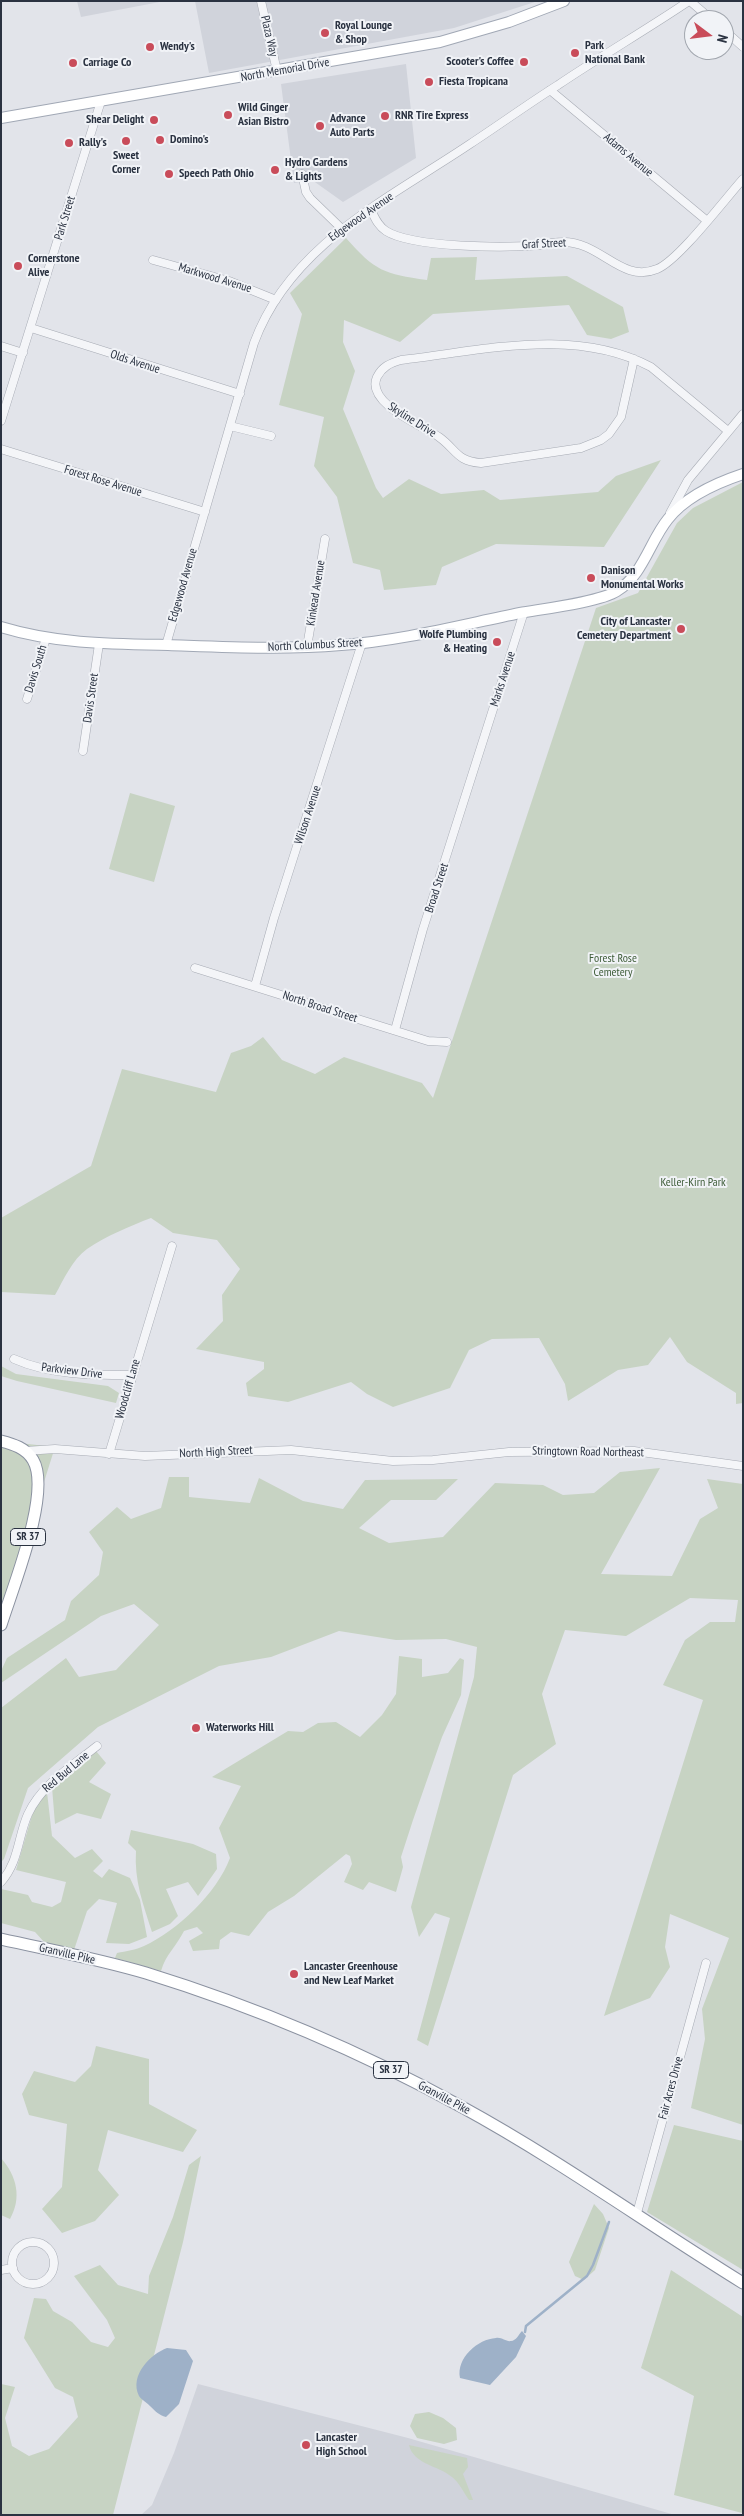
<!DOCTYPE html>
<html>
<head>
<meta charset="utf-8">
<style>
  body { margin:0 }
  #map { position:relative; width:744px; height:2516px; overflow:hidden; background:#e2e4ea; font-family:"PT Sans Narrow",sans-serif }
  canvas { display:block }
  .frame { position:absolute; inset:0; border:2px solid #2a3241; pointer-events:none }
  .north { position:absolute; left:684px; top:10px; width:50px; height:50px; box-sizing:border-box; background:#f1f3f7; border:1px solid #a1a6ae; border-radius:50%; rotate:105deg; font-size:14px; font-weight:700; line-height:20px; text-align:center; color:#2a3241 }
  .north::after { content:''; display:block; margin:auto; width:18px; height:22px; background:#c94c5a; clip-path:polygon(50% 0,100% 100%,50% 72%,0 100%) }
</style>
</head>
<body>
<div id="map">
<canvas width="744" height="2516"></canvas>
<div class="frame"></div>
<div class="north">N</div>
</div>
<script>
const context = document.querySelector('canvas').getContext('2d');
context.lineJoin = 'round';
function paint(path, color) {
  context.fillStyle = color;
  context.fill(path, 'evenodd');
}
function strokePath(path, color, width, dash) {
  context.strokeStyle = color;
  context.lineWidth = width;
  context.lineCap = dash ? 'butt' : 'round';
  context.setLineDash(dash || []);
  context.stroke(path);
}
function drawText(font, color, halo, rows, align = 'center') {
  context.font = font + ' "PT Sans Narrow",sans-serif';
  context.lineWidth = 4;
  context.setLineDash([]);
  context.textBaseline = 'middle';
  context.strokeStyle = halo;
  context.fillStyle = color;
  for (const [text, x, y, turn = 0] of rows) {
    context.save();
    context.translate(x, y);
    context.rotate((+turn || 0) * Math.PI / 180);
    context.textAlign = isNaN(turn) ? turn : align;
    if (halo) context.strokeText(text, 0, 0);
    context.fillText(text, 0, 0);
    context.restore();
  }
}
const built = new Path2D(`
  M77 1H165L81 17Z
  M195 1H538L454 28 209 73Z
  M406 64 416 158 343 202 312 180 294 183 281 84Z
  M198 2384 408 2438 675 2515H141L152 2505 174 2453Z`);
const green = new Path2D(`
  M346 238C375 271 384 274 427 280L431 258 477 257 475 280 567 276 623 307 629 332 611 339 587 335 569 305 433 314 400 342 344 320 343 342 355 371 343 409 376 488 383 498 409 479 441 494 484 490 500 500 598 492 616 476 661 460 604 547 496 544 442 567 436 585 384 590 380 570 353 563 337 497 314 466 324 417 279 405 302 314 290 293Z
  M743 482V1403L736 1404V1393L687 1362 670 1337 648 1365 618 1370 568 1401 565 1384 539 1338 492 1339 469 1350 450 1388 393 1407 367 1394 351 1382 288 1402 248 1396 246 1383 264 1369V1362L196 1349 223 1321 222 1295 240 1269 217 1240 173 1233 151 1218C130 1226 106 1236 87 1249 72 1260 64 1279 55 1295L1 1292V1218L91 1166 122 1069 216 1092 231 1053 251 1046 263 1037 282 1060 315 1074 344 1057 422 1083 433 1098 596 608 638 593 677 523 693 508Z
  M130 793 175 806 154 882 109 869Z
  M1 1366 16 1374 108 1386 119 1393 116 1403 17 1381 1 1376Z
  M1 1441 55 1447 1 1619Z
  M660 1468 601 1574 672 1576 700 1519 718 1508 707 1479 743 1484V2125L691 2108 705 2039 702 2009 729 1938 670 1914 665 1947 670 1967 650 1998 604 2016 703 1700 663 1685 685 1640 710 1622H735L738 1600 690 1598 626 1636 565 1630 542 1694 556 1744 513 1775 428 2046 417 2040 450 1918 435 1913 419 1937 411 1907 474 1677 477 1647 446 1639 396 1640 339 1631 271 1657 219 1666 98 1727 28 1788 4 1859 1 1862V1708L66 1658 79 1677 116 1670 159 1625 134 1604 101 1616 1 1683V1671L7 1658 65 1620 71 1601 99 1575 103 1552 89 1532 117 1507 131 1519 161 1508 169 1477H189V1497L250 1503 259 1478 303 1501 343 1509 365 1480 458 1479 436 1500H391L359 1528 389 1543 443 1537 495 1483 543 1485 563 1495 594 1493 620 1472Z
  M399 1656 422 1659V1677L448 1673 460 1658 464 1660 461 1695 442 1737 413 1820 401 1857 403 1867 396 1892 369 1882 363 1890 344 1882 352 1864 350 1856 346 1854 294 1896 268 1912 249 1936 231 1932 220 1940 219 1949 193 1951 189 1941 203 1933 197 1927 184 1931C176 1947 166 1954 161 1971L115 1958 117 1953C126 1951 136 1950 144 1946 177 1931 217 1893 230 1858L219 1828 241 1786 212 1777 288 1731 303 1732 318 1723 336 1722 360 1737 382 1715 396 1694Z
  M96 1751 106 1763 89 1782 111 1794 101 1819 77 1813 55 1824 52 1787Z
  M47 1792 52 1836 75 1858 92 1849 103 1861 93 1871 102 1878 109 1869 130 1878 140 1900 147 1937 129 1944 106 1943 117 1903 99 1899 87 1911 74 1950 45 1943 35 1932 1 1923V1889L28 1895 32 1902 52 1907 61 1902 66 1882 16 1870 35 1805Z
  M131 1830 193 1844 216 1854 217 1869 198 1896 188 1882 166 1889 178 1916 170 1924 152 1932C143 1904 134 1880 136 1851L128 1843Z
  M96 2046 149 2059V2104L197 2130 183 2152 108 2130 98 2170 119 2195 95 2221 62 2233 42 2209 62 2187 67 2124 29 2115 22 2094 34 2071 75 2082 91 2066Z
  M674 2125 743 2141V2270L647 2212Z
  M201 2156 183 2242 113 2515H1V2384L15 2387 5 2418 12 2446 29 2456 49 2449 78 2417 73 2397 55 2388 24 2338 34 2298 46 2299 53 2311 72 2322 91 2342 108 2347 115 2338 107 2320 74 2276 100 2265 118 2285 148 2294 149 2276 173 2217 189 2165Z
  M1 2158C17 2176 22 2198 10 2219L1 2215Z
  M594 2204 603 2214 609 2228 595 2270 584 2280 575 2276 569 2262Z
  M671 2270 743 2317 742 2513 674 2495 694 2396 641 2368Z
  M429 2412 443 2418 456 2428 457 2440 444 2444 417 2438 410 2426 415 2414Z
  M409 2445 467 2458 468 2467 463 2474 473 2500H469C464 2493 459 2482 452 2477 438 2465 414 2465 409 2445Z`);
const water = new Path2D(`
  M522 2331 526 2336 516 2357 490 2385 460 2378C456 2358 478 2339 496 2338 502 2337 506 2342 511 2341 516 2341 519 2334 522 2331Z
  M167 2348 186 2350 193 2361 179 2404 166 2417C159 2415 155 2411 150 2406 147 2403 141 2399 139 2396 129 2375 151 2354 167 2348Z`);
const stream = new Path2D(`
  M525 2332 526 2326 587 2276 593 2265 609 2222`);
const minor = new Path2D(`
  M261 1 277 71
  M690 1 712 20
  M724 30 743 47
  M550 90 706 220
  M302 174 306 192 310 198 341 228
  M371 210C375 218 378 226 386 231 413 248 507 248 540 245 547 244 555 242 562 242 601 241 621 284 657 269 678 261 725 199 743 179
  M153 260 229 281 276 300
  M31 328 240 394
  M1 346 23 353
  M634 359 621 417 609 434 601 440 581 448 481 463C456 461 457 450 439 437 423 426 365 403 377 377 382 367 390 363 401 360 482 351 574 326 651 367L728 431
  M1 421 101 101
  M230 426 271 436
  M1 449 205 512
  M670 513 688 480 743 414
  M166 645 254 343C290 245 388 199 470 144 499 125 528 104 558 85 601 56 646 30 689 1
  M307 647 325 539
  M27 699 46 638
  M83 751 99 644
  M195 968 428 1041 447 1042
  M255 986 274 918 362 643
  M395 1030 423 929 524 612
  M14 1359C50 1375 92 1375 131 1375
  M25 1451 55 1449 145 1456 291 1450 393 1461 433 1460 509 1452 634 1451 743 1466
  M109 1454 172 1246
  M1 1882C19 1862 18 1836 28 1814 42 1784 72 1766 97 1746
  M637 2213 706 1963
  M12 2263a21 21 0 1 1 42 0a21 21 0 1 1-42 0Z
  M1 2270 13 2268`);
const major = new Path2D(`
  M1 118 440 42 509 22 564 1
  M1 627C57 644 111 644 168 645 226 647 284 650 341 645 401 641 461 625 520 613 542 609 600 602 617 591 643 575 650 541 668 519 686 496 716 483 743 474`);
const highway = new Path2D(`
  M1 1441C13 1444 26 1448 33 1460 52 1492 12 1589 1 1625
  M1 1939C50 1950 99 1959 146 1973 256 2007 362 2052 462 2107 559 2160 649 2225 743 2283`);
const markers = [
  [325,33,5,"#c94c5a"],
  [150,47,5,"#c94c5a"],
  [575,53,5,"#c94c5a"],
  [524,62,5,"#c94c5a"],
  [73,63,5,"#c94c5a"],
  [429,82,5,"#c94c5a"],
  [228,115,5,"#c94c5a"],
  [385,116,5,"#c94c5a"],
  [154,120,5,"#c94c5a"],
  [320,126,5,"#c94c5a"],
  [160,140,5,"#c94c5a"],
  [126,141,5,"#c94c5a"],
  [69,143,5,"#c94c5a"],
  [275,170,5,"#c94c5a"],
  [169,174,5,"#c94c5a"],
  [18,266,5,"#c94c5a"],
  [591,578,5,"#c94c5a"],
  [681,629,5,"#c94c5a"],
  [497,642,5,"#c94c5a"],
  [196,1728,5,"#c94c5a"],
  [294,1974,5,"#c94c5a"],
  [306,2445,5,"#c94c5a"]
];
const shields = [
  [28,1537,35],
  [391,2070,35]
];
const shieldNames = [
  ["SR 37",28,1537],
  ["SR 37",391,2070]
];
const poiNames = [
  ["Royal Lounge",335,26],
  ["& Shop",335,40],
  ["Park",585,46],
  ["National Bank",585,60],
  ["Wendy's",160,47],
  ["Scooter's Coffee",514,62,"right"],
  ["Carriage Co",83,63],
  ["Fiesta Tropicana",439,82],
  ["Wild Ginger",238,108],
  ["Asian Bistro",238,122],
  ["RNR Tire Express",395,116],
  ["Advance",330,119],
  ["Auto Parts",330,133],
  ["Shear Delight",144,120,"right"],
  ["Domino's",170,140],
  ["Rally's",79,143],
  ["Sweet",126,156,"center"],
  ["Corner",126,170,"center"],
  ["Hydro Gardens",285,163],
  ["& Lights",285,177],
  ["Speech Path Ohio",179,174],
  ["Cornerstone",28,259],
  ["Alive",28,273],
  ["Danison",601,571],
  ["Monumental Works",601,585],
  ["City of Lancaster",671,622,"right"],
  ["Cemetery Department",671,636,"right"],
  ["Wolfe Plumbing",487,635,"right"],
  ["& Heating",487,649,"right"],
  ["Waterworks Hill",206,1728],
  ["Lancaster Greenhouse",304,1967],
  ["and New Leaf Market",304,1981],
  ["Lancaster",316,2438],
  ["High School",316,2452]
];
const streetNames = [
  ["Plaza Way",269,36,77],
  ["North Memorial Drive",285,70,-10],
  ["Adams Avenue",628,155,40],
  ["Edgewood Avenue",361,217,-35],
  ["Park Street",65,218,-73],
  ["Graf Street",544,244,-3],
  ["Markwood Avenue",215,278,17],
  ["Olds Avenue",135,362,18],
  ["Skyline Drive",412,420,32],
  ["Forest Rose Avenue",103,481,17],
  ["Edgewood Avenue",183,585,-74],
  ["Kinkead Avenue",316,593,-81],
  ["North Columbus Street",315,645,-3],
  ["Davis South",36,669,-73],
  ["Marks Avenue",503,679,-72],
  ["Davis Street",91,698,-82],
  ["Wilson Avenue",308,815,-72],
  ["Broad Street",437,888,-72],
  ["North Broad Street",320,1007,18],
  ["Parkview Drive",72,1371,7],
  ["Woodcliff Lane",128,1389,-74],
  ["North High Street",216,1452,-3],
  ["Stringtown Road Northeast",588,1452,1],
  ["Red Bud Lane",66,1772,-40],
  ["Granville Pike",67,1954,13],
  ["Fair Acres Drive",671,2088,-75],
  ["Granville Pike",444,2098,28]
];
const parkNames = [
  ["Forest Rose",613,959],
  ["Cemetery",613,973],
  ["Keller-Kirn Park",693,1183]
];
paint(built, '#d0d3db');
paint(green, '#c7d3c3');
paint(water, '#9eb1c8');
strokePath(stream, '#9eb1c8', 2.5);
strokePath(minor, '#a7abb4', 9);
strokePath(major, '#a1a8b5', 12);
strokePath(highway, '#8a91a0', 13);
strokePath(minor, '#f4f5f8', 8);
strokePath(major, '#fff', 10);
strokePath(highway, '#fff', 11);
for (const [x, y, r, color] of markers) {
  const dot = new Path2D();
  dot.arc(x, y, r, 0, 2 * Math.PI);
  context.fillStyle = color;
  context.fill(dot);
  strokePath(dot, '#f1f3f7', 2);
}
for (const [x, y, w] of shields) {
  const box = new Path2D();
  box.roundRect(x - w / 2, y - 8.5, w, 17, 4);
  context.fillStyle = '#f1f3f7';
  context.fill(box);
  strokePath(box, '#2a3241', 1);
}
drawText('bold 11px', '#2a3241', null, shieldNames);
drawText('bold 12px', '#2a3241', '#f1f3f7', poiNames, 'left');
drawText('12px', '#2a3241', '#f1f3f7', streetNames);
drawText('12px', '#3e5c38', '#f1f3f7', parkNames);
</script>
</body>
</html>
